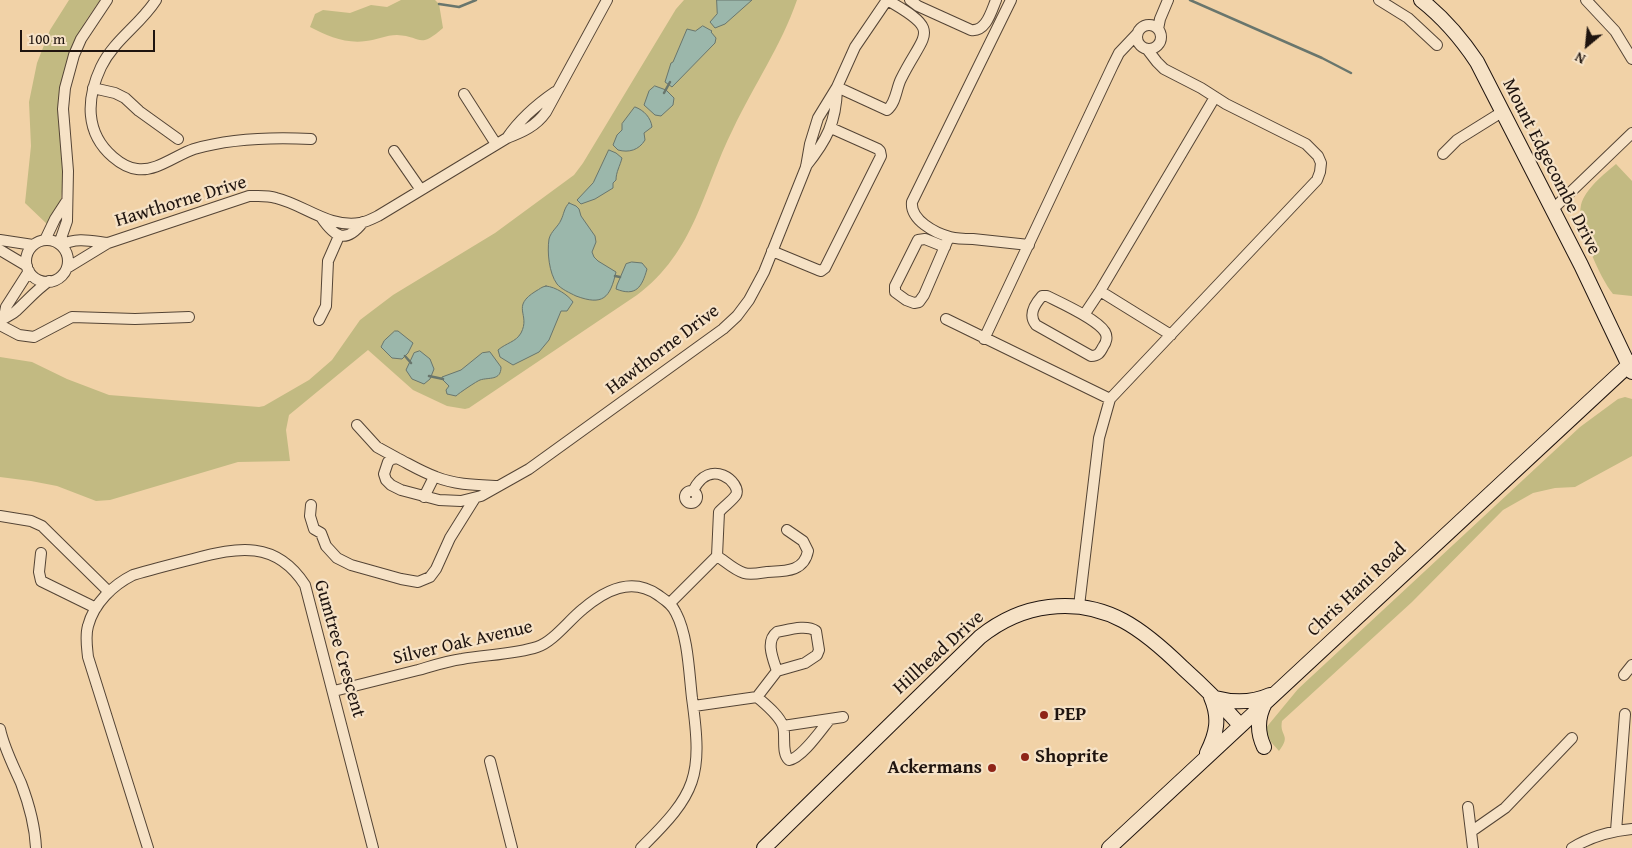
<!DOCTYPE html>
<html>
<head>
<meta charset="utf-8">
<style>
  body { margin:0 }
  #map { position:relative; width:1632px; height:848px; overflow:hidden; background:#f1d2a7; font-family:"Gentium Book Plus",serif }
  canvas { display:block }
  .north { position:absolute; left:1562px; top:20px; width:50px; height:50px; -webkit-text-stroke:4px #f6e2c6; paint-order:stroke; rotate:208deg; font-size:14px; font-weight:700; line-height:20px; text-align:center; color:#1f140f }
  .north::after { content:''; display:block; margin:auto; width:18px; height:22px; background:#1f140f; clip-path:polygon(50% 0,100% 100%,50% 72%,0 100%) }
  .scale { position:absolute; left:20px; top:30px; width:135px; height:22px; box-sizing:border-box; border:2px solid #1f140f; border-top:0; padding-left:6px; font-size:15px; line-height:18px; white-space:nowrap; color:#1f140f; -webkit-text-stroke:4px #f6e2c6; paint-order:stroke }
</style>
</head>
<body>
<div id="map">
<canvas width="1632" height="848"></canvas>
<div class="north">N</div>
<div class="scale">100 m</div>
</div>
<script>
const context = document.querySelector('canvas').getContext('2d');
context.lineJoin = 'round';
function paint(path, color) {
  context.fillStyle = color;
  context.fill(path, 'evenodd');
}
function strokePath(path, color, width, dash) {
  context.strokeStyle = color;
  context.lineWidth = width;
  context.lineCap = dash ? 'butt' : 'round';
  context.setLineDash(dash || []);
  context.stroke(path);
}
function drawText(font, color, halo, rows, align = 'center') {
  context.font = font + ' "Gentium Book Plus",serif';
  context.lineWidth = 4.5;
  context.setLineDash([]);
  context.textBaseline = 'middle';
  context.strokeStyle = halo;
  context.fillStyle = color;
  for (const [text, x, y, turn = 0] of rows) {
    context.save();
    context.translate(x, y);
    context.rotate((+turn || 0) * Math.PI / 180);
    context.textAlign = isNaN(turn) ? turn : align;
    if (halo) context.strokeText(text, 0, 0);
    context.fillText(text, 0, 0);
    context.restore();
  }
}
const green = new Path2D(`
  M69 0H100L85 22 68 61 58 116 62 153 63 185 60 205 48 225 25 203 31 146 29 102 37 63 50 30Z
  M401 0H435L439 4 443 28C418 50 422 36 397 35 386 35 376 40 366 41 346 44 327 36 310 27L315 14 323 10 350 13 371 5 387 7Z
  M684 0H797C781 46 754 85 733 129 703 189 695 252 637 295L469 408 465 409 447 406 413 390 368 350 289 415 286 430 290 461 238 462 110 500 96 501 57 486 31 481 0 477V357L32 362 67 379 109 395 259 407 264 406 309 380 332 360 360 320 393 295 495 233 574 175 583 163 676 9Z
  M1616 164 1632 181V296L1613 294C1600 278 1576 225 1581 205 1585 189 1604 174 1616 164Z
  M1625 397 1632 399V456L1575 487 1555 488 1533 493 1503 510 1412 602 1282 721C1279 737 1292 734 1279 751L1271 742 1265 729 1298 689 1580 427 1618 399Z`);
const water = new Path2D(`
  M717 0H752L725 24 715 28 710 22 717 14Z
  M703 26 712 31 711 32 716 38 715 43 672 87 665 82 671 63 673 62 687 29 695 31Z
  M655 86 666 90 674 98 673 105 661 116 655 115 644 105 649 91Z
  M635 107C644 110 651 118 652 127L644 133 645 140C639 150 629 153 618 150L613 145 617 135 622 130V124Z
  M609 150 616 153 622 158C620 166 616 172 616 180L613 183V188L595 199 581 204 577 200 593 183Z
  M569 203 576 206 579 209 581 216 595 236 596 242 592 252 594 257 598 261 616 272C610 298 603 306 576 296 570 293 561 289 557 284 549 273 547 252 549 239 551 231 558 227 561 220 564 214 564 208 569 203Z
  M632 262 642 263 647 269C642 287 636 297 616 289L617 285 626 264Z
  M546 286C556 287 568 295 573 302L567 311H561L549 340 539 352 513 365 500 357 498 350C506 343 516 342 521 333 531 314 510 307 536 291 540 289 541 287 546 286Z
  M395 331H398L413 343 408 353 402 359 392 358 381 347 384 341Z
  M420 351 430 359 434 369 430 379 424 384 412 379 406 370 414 353Z
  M490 352 501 367C501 381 489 377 480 380 477 381 459 393 456 396L447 394 446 390 449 386 442 379V377L461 370 482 353Z`);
const stream = new Path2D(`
  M1190 0 1322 58 1351 73
  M439 4 459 7 476 0
  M664 93 670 82
  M615 276 620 277
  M405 356 411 363
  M429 376 443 379`);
const street = new Path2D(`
  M156 0C140 25 114 40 101 67 86 99 85 133 113 157 120 163 128 168 137 169 156 172 176 155 194 149 232 138 271 137 311 139
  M910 0 918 6 971 30C986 32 991 12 996 0
  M1011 0 912 202C910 220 935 233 950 237 957 239 966 239 973 239 992 241 1010 243 1029 245
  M1379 0 1408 18 1437 45
  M1586 0 1615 31 1632 59
  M1137 37a12 12 0 1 1 24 0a12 12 0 1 1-24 0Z
  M1158 29 1160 19 1168 0
  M837 87 887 110C896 103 896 89 901 79 924 32 944 32 887 0
  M93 88 115 93 125 98 139 111 178 139
  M464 94 496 144
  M507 138C520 119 536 105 555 92
  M394 151 421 190
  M1443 154 1457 140 1502 112
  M806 166C827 140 836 122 837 89
  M1552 210 1632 133
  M321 217C335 238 346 244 363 222
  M0 240 33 245
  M45 240 55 219 66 202
  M26 261a21 21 0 1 1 42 0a21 21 0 1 1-42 0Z
  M59 244 67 221 68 171 63 109 65 88 74 55 81 39 107 0
  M61 245C77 237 91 241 108 243
  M945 247 925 239 918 240 895 286V292L906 300 914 303 919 302 924 295 949 237
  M0 250 27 266
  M772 251 818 270 821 271 825 268 881 156 880 151 878 149 831 128
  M67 268 108 243 249 196C259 196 267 195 276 198 305 205 328 228 360 223 366 222 372 219 378 216L507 138C523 132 536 126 546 112L607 0
  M1042 296H1047C1061 303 1097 319 1105 332 1108 337 1106 343 1103 347 1100 353 1098 356 1091 356L1036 325C1028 315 1034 305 1042 296Z
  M1084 315 1100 291
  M4 317 6 307 29 271
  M946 319 1110 399 1317 180 1320 172 1321 163 1318 156 1306 144 1226 104 1201 88 1164 69 1157 62 1147 49
  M319 320 326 306 328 261 339 236
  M0 322C5 316 11 316 16 311 27 301 36 290 49 281
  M0 325 19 335 34 337 72 317 135 319 189 317
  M1171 335 1100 291 1215 97
  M984 339 1113 65 1119 53 1137 34
  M357 425 377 447 397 458
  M498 486C477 485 456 485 436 477 422 472 409 464 397 458L392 459 388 462 384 474 386 480 391 485 401 490 439 500 461 501 481 496 529 469 723 329 737 316 749 300 764 272 806 167 810 144 818 118 837 87 855 47 887 0
  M693 491C710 456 742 483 736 495 732 501 724 506 719 512L717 556
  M685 497a6 6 0 1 1 12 0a6 6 0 1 1-12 0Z
  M424 497 434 477
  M311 505 310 516 314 529 321 533 326 546 337 558 351 565 401 579 418 582 430 577 436 569 450 538 475 498
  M0 516 31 521 42 526 109 592
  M41 553 39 572 41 581 96 608
  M717 556C725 561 734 570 744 573 751 575 760 573 767 572 785 571 804 572 808 551L803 541 787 530
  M670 603 717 556
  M1079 606 1099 438 1110 399
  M1624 675 1632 665
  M334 691C362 684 390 677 418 670 432 666 447 661 462 659 484 655 516 654 537 647 553 642 569 620 583 609 604 591 631 576 658 595 665 600 672 604 676 613 688 636 689 672 692 698 703 777 697 793 641 848
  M757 697 777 671 805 663 817 655 819 650 816 631C806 624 788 630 777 632 765 641 773 659 777 671
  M757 697C766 705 779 715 783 726 786 736 781 753 789 760 802 758 821 730 830 719
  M694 706 757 697
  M783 726 843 717
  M0 729C4 748 13 765 21 783 29 804 35 826 36 848
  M490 761 512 848
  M1468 807 1473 848
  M1472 831 1505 808 1572 738
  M1616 831 1625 714
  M148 848 88 657C87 647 85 636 88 626 94 603 113 585 133 575 153 569 173 564 193 559 238 547 276 540 305 585L373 848
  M1572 848C1590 837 1612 831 1632 829`);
const secondary = new Path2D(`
  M1421 0C1444 18 1461 38 1477 62L1581 265 1632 372
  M1215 698C1234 703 1252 703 1270 695
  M1264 747C1257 732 1257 718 1265 703
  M1207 753C1217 733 1220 718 1211 697
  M764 848 980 637C1000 621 1023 610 1049 607 1107 600 1144 630 1183 668 1203 686 1222 705 1240 725
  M1109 848 1632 362`);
const markers = [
  [1044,715,5,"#8f2418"],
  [1025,757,5,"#8f2418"],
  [992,768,5,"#8f2418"]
];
const streetNames = [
  ["Mount Edgecombe Drive",1551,167,63],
  ["Hawthorne Drive",181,202,-17],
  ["Hawthorne Drive",663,350,-37],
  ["Chris Hani Road",1357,590,-43],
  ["Silver Oak Avenue",463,643,-13],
  ["Gumtree Crescent",339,649,74],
  ["Hillhead Drive",939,653,-42]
];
const poiNames = [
  ["PEP",1054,715],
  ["Shoprite",1035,757],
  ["Ackermans",982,768,"right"]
];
paint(green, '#c2ba82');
paint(water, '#9bb7ab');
strokePath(water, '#69766d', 1);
strokePath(stream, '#69766d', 2.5);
strokePath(street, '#544435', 12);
strokePath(secondary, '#1f140f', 16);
strokePath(street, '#f6e2c6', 10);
strokePath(secondary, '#f6e2c6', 14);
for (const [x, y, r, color] of markers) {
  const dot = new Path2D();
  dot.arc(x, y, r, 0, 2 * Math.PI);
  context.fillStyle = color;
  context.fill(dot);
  strokePath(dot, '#f6e2c6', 2);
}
drawText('19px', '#1f140f', '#f6e2c6', streetNames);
drawText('bold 19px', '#1f140f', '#f6e2c6', poiNames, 'left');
</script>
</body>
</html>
